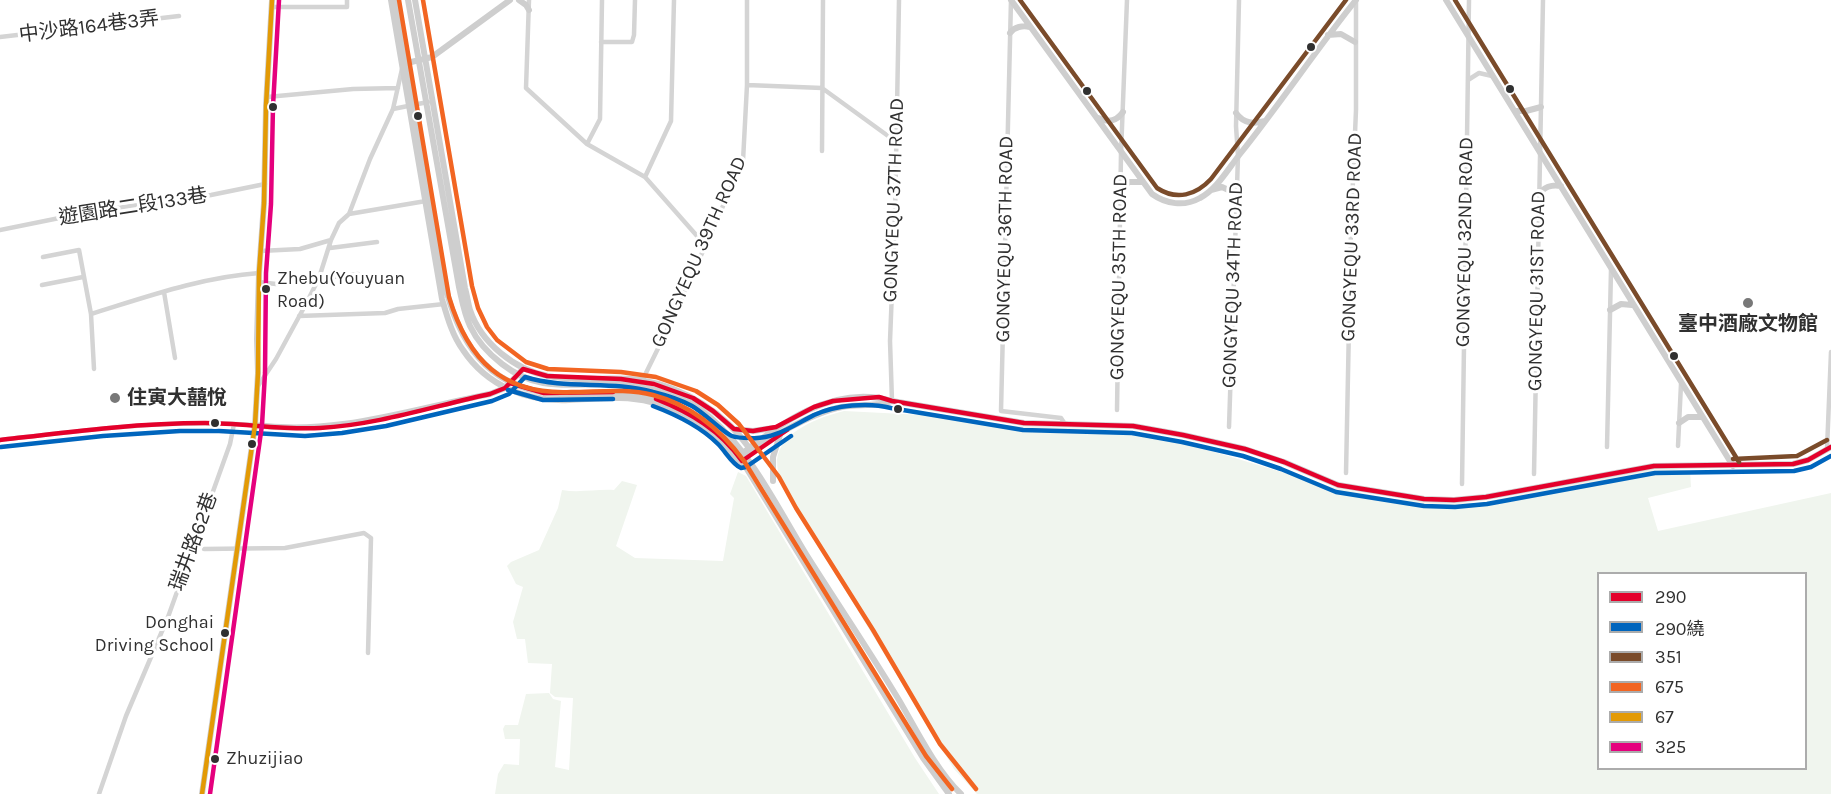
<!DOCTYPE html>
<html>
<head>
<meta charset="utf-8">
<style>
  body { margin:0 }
  #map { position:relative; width:1831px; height:794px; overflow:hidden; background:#fff; font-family:Karla,"Noto Sans TC",sans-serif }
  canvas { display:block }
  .legend { position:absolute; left:1597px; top:572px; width:210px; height:198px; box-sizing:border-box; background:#fff; border:2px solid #acacac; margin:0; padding:8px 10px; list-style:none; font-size:18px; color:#303030 }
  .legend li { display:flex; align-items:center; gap:12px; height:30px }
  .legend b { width:30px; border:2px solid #acacac }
</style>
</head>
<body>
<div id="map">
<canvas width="1831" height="794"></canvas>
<ul class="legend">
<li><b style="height:8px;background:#e4002b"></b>290</li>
<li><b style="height:8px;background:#0065bd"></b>290繞</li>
<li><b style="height:8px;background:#7a4b2a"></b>351</li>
<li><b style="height:8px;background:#f26522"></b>675</li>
<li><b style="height:8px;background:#e39a05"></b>67</li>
<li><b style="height:8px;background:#e5007d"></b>325</li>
</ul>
</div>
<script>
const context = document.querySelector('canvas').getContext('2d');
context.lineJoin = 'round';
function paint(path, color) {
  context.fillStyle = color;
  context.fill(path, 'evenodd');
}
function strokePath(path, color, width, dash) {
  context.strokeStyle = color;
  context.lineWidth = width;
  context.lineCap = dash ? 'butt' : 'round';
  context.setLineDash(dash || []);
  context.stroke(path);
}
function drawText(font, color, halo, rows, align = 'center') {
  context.font = font + ' Karla,"Noto Sans TC",sans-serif';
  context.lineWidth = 6;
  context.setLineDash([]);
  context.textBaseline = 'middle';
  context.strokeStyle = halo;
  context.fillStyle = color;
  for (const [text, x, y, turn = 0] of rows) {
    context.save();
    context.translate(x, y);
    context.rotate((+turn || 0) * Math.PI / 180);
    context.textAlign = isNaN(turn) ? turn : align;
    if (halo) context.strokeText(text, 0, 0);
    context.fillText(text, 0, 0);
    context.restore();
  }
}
const green = new Path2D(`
  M844 411 943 416 993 425 1125 430 1154 434 1332 487 1392 499 1478 503 1655 467 1690 471 1691 487 1648 498 1658 531 1831 493V794H977L954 769 781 484C779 477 777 469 777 460 780 431 820 417 844 411ZM1598 574H1806V768H1598Z
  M738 472 746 476 915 758 939 794H495L498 774 504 764 519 765 520 739H505L503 729 505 725H518L526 694 549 693 553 699 561 701 555 767 569 770 573 698 555 697 550 693 552 664 528 663 525 639H517L513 622 523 587 516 584 507 566 511 562 539 550 558 508 562 490C579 493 596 489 614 490L622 481 637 485 616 546 635 558 723 561 734 498 730 494Z`);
const street = new Path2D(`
  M529 0 526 88 587 144 645 177 705 245
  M747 0V85L822 88
  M1011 0 1001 411 1061 418 1065 424
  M272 7H347V0
  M0 37 179 16
  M601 42H632L634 35 635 0
  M1468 80 1479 73 1492 76
  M822 88 895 141
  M267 97 353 89 398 88
  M393 109 428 102
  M587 144 600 119 602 0
  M822 151 823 0
  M645 177 671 121 674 0
  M349 214 426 201
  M0 230 89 212 211 195 265 184
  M330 248 377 242
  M260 251 300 249 331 240
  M43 257 79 250 91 314 94 369
  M259 282 276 284 358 274
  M42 285 83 277
  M164 292 175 358
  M91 314C146 297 202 277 259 273
  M299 316 385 313 398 309 444 304
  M642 381 674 316 743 161 747 85
  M258 386 276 359 307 302 319 278 331 240 339 223 349 214 370 159 393 109 402 69
  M892 401 890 341 895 215 899 0
  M1117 410 1121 153 1127 0
  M1229 427 1238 156 1236 126 1239 0
  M0 440C85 430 170 419 255 425
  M1678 446 1681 384
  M1607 447 1611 270
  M1827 449 1831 352
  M1346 473 1351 227 1356 110V0
  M1534 474 1543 0
  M1462 484 1469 0
  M204 549 285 548 364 533 371 538 368 653
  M99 794 126 716 168 617 230 444 234 424`);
const secondary = new Path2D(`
  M391 0 442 299C447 316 452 335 463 350 487 386 527 402 569 400 597 399 624 395 651 402 688 412 716 435 738 465 759 442 811 413 842 407 859 404 876 407 892 401
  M397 0 447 293C463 352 495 391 560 394 582 395 605 390 628 393 673 397 717 424 742 461L923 758 949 794
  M408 0 459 287C462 300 464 313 470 326 477 341 489 354 502 364 539 393 570 383 614 384 648 385 685 395 711 418 753 455 777 507 806 554 837 603 869 650 899 700 916 729 936 770 961 794
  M415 0 465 288C467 295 468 303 470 310 481 343 515 370 548 376 578 382 609 376 640 380 684 387 725 413 750 449
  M519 0 526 5 529 10
  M1011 0 1152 194C1166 204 1184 207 1200 198 1217 189 1228 169 1240 154 1280 104 1316 50 1356 0
  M1446 0 1733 466
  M1010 33C1014 27 1023 25 1030 27
  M1328 35 1341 34 1355 42
  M407 63 432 57 510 0
  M1515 111H1526L1541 107
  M1236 113C1244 124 1254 124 1265 121
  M1098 118C1108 123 1117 121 1123 112
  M1122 187 1129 182H1143
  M1211 190 1222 187 1237 194
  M1539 195C1543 187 1552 184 1561 186
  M1610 310 1621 304 1632 305
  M1679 423 1688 417H1702
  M255 425C336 436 412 409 490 394L505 388 523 369
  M734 429 753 431 773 428
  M734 460C777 425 833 383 892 401L1024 423 1133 426 1183 435 1245 449 1284 462 1338 485 1424 499 1454 500 1486 497 1654 466 1793 464 1808 460 1831 447
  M773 481V457L780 435
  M202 794 255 425 258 373 257 339 259 273 264 203 266 106 272 0`);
const bus1 = new Path2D(`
  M510 383 544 393 613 392
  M656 399C691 413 720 430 742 461L787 430
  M0 440C68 432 137 423 205 423 243 423 281 430 320 428 377 425 434 406 490 394L505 388 523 369 547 376 621 379 654 384 693 398 713 411 734 429 753 431 776 427 814 407 833 401 879 397 892 401 1024 423 1133 426 1183 435 1245 449 1284 462 1338 485 1424 499 1454 500 1486 497 1654 466 1793 464 1808 460 1831 447`);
const bus2 = new Path2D(`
  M508 390 543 400 613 399
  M653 406C677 415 700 426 718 444 726 452 732 464 741 468L746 467 791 436
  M1 447 103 436 180 431H219L305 436 342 433 386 426 492 401 509 394 525 377C567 390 611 380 653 392 665 395 681 400 692 406 703 412 724 433 732 436 737 438 745 438 750 438 774 440 794 425 814 415 836 405 868 402 891 408L1023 430 1132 433 1182 442 1243 456 1281 469 1336 492 1424 506 1455 507 1487 504 1655 473 1794 471 1811 467 1831 456`);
const bus3 = new Path2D(`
  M1020 0 1157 188C1177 201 1196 195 1211 179L1346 0
  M1455 0 1739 462
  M1733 459 1797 456 1827 440`);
const bus4 = new Path2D(`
  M399 0 449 297C468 360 502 395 571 392 598 392 626 388 653 395 691 405 721 430 744 461L926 756 952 789
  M423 0 472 286 478 308 487 327 497 340 526 362 548 369 621 372 656 377 696 391 718 405 739 424 779 477 796 508 873 630 940 744 976 789`);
const bus5 = new Path2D(`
  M202 794 255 425 258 373 259 273 264 203 266 106 272 0`);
const bus6 = new Path2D(`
  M210 794 262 425 265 373 266 273 271 204 273 106 279 0`);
const markers = [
  [1311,47,5,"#303030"],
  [1510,89,5,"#303030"],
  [1087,91,5,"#303030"],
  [273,107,5,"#303030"],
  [418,116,5,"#303030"],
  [266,289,5,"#303030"],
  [1748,303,6,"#787878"],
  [1674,356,5,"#303030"],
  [115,398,6,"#787878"],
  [898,409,5,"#303030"],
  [215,423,5,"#303030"],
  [252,444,5,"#303030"],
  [225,633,5,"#303030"],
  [215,759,5,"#303030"]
];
const busNames = [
  ["Zhebu(Youyuan",277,279],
  ["Road)",277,302],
  ["Donghai",214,623,"right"],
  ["Driving School",214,646,"right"],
  ["Zhuzijiao",226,759]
];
const streetNames = [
  ["中沙路164巷3弄",89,27,-7],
  ["GONGYEQU 37TH ROAD",894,200,-88],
  ["遊園路二段133巷",133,207,-9],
  ["GONGYEQU 33RD ROAD",1352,237,-88],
  ["GONGYEQU 36TH ROAD",1005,239,-89],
  ["GONGYEQU 32ND ROAD",1465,242,-89],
  ["GONGYEQU 39TH ROAD",699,252,-66],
  ["GONGYEQU 35TH ROAD",1119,277,-89],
  ["GONGYEQU 34TH ROAD",1233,285,-88],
  ["GONGYEQU 31ST ROAD",1537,291,-89],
  ["瑞井路62巷",194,542,-70]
];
const poiNames = [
  ["臺中酒廠文物館",1748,324],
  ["住寅大囍悅",127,398,"left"]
];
paint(green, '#f0f5ee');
strokePath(street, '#d4d4d4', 4.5);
strokePath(secondary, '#cecece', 6);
strokePath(bus1, '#e4002b', 4.5);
strokePath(bus2, '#0065bd', 4.5);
strokePath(bus3, '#7a4b2a', 4.5);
strokePath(bus4, '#f26522', 4.5);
strokePath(bus5, '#e39a05', 4.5);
strokePath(bus6, '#e5007d', 4.5);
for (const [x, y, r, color] of markers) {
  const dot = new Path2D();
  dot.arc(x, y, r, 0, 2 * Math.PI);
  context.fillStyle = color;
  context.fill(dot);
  strokePath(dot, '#fff', 2);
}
drawText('18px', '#303030', '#fff', busNames, 'left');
drawText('20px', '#303030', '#fff', streetNames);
drawText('bold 20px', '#303030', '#fff', poiNames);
</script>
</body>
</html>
